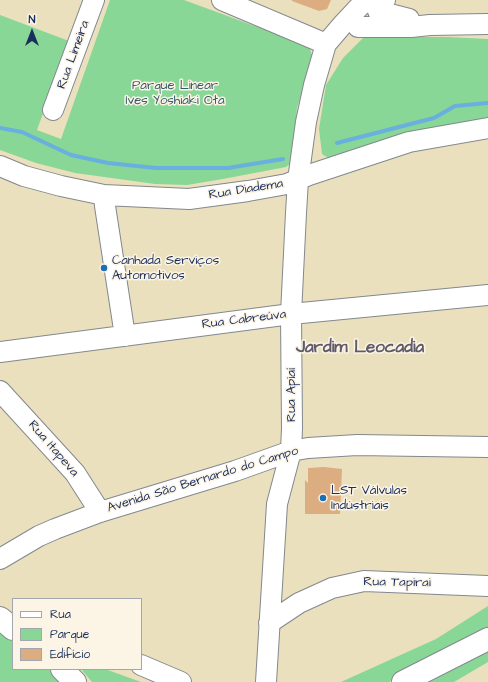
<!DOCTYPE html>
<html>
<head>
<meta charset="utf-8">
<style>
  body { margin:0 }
  #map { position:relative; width:488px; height:682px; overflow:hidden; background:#ebe0bd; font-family:"Architects Daughter",sans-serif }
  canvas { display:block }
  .legend { position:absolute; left:12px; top:598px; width:130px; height:72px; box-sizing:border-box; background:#fcf5e5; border:1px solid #a2a6af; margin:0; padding:5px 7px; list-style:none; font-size:12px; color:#1b2f5e }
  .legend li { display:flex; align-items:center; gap:8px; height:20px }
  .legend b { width:20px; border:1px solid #a2a6af }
  .north { position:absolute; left:12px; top:12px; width:40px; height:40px; -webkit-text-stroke:3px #fcf5e5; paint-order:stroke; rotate:0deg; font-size:11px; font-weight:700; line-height:16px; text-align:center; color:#1b2f5e }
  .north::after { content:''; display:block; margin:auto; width:14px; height:18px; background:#1b2f5e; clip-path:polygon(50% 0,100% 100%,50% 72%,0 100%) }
</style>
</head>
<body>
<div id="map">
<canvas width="488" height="682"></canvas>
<ul class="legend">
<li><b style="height:5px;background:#fff"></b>Rua</li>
<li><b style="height:11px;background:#88d796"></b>Parque</li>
<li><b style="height:11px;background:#dcad80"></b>Edifício</li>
</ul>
<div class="north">N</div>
</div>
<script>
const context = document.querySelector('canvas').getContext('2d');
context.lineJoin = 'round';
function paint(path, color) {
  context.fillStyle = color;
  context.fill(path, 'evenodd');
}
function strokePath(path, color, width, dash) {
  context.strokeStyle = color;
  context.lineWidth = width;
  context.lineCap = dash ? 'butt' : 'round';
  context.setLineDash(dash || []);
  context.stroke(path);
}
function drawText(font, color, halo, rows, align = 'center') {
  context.font = font + ' "Architects Daughter",sans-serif';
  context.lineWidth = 3;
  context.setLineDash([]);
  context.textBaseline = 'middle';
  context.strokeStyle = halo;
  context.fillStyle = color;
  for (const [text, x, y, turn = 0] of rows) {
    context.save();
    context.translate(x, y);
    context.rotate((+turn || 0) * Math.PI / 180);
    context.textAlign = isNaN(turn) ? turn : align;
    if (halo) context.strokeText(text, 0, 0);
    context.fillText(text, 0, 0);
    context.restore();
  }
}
const green = new Path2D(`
  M110 0H184L309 46 313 58 297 108 293 158 291 163 286 167 223 179 187 185 155 184 75 173 36 163 0 150V15L69 41 37 130 61 139Z
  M364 37H448L488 39V121L333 161 322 154 319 129 326 85 343 58Z
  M488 606V630L389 682H341L436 639Z
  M0 632H3L13 640V669H49L64 682H0Z
  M488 647V662L454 682H421Z
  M81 669H105L141 682H92Z`);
const stream = new Path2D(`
  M0 128 22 132 71 155 108 163 156 168H228L283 159
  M337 143 434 118 455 106 488 103`);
const building = new Path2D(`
  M292 0H331L327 9 319 11 292 1Z
  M324 467 342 469 340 514H305V480L308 483V468Z`);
const minor = new Path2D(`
  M222 0 326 44
  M385 0 378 11 409 19
  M358 27H411L430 25 488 24
  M53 110 94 0
  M0 166 24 176 61 186 104 195 189 199 248 191 287 184 309 175 409 142 488 128
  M104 195 105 206 125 336
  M0 352 291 314 488 295
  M0 391 75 473 100 512
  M0 559 39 536 55 529 100 512 235 471 291 451 308 448 357 445 488 447
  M269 623 299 603 332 588 364 581 488 586
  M141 665 181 682
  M266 682 277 504 291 451 292 428 291 314 296 213 298 180 306 122 314 85 326 44 344 23 360 6 368 0`);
const major = new Path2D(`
  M0 618 13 629
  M62 669 75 682`);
const highway = new Path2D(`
  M403 682 488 639`);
const markers = [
  [104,268,4,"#1f6fb2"],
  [323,498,4,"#1f6fb2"]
];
const streetNames = [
  ["Rua Limeira",74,55,-70],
  ["Rua Diadema",246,190,-9],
  ["Rua Cabreúva",244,320,-7],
  ["Rua Apiaí",292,395,-90],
  ["Rua Itapeva",53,449,49],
  ["Avenida São Bernardo do Campo",203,480,-17],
  ["Rua Tapirai",397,583,1]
];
const parkNames = [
  ["Parque Linear",175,86],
  ["Ives Yoshiaki Ota",175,101]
];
const poiNames = [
  ["Canhada Serviços",112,261],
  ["Automotivos",112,276],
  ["LST Válvulas",331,491],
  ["Indústriais",331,506]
];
const districtNames = [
  ["Jardim Leocadia",360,348]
];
paint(green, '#88d796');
strokePath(stream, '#69afdf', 4);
paint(building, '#dcad80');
strokePath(minor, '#83888e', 22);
strokePath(major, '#83888e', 24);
strokePath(highway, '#83888e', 24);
strokePath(minor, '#fff', 20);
strokePath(major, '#fff', 22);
strokePath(highway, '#fff', 22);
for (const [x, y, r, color] of markers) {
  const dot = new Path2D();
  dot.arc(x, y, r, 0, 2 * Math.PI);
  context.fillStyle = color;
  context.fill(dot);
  strokePath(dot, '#fcf5e5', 1.5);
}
drawText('13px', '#1b2f5e', '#fcf5e5', streetNames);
drawText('13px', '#36596c', '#fcf5e5', parkNames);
drawText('13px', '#1b2f5e', '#fcf5e5', poiNames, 'left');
drawText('bold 17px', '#5f5b6a', '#fcf5e5', districtNames);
</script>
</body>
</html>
